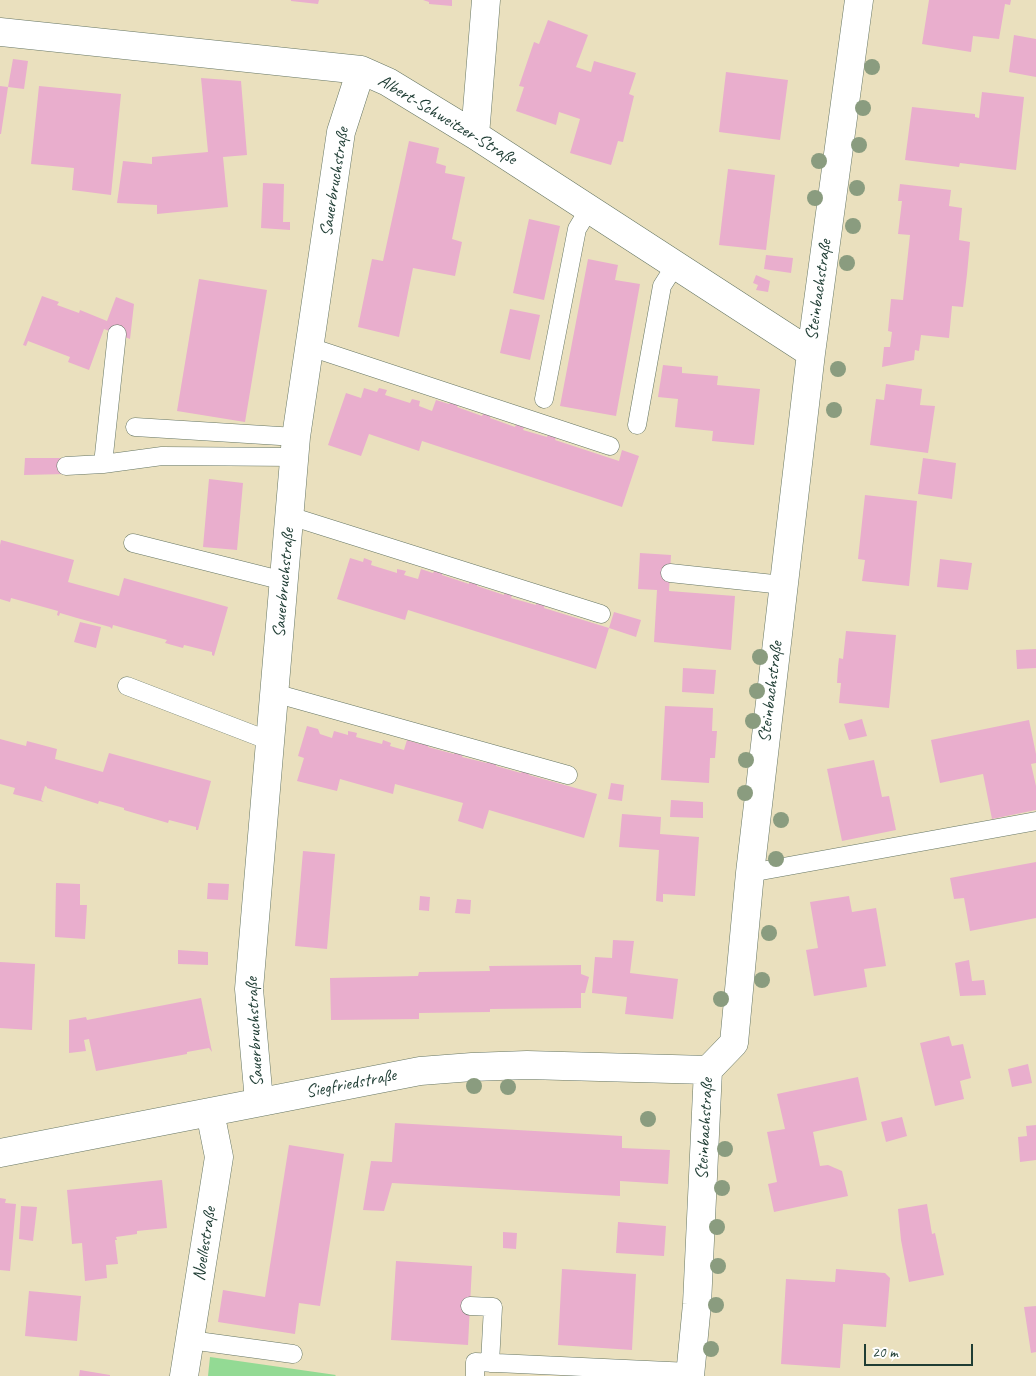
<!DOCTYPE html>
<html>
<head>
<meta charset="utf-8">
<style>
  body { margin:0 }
  #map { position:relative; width:1036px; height:1376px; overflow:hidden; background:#eae0be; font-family:Caveat,sans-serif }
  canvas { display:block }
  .scale { position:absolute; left:864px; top:1344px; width:109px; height:22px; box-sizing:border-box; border:2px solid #1f3d34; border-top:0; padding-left:6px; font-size:15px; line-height:18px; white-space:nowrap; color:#1f3d34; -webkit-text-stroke:4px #fff; paint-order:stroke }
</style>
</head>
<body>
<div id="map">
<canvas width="1036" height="1376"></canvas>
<div class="scale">20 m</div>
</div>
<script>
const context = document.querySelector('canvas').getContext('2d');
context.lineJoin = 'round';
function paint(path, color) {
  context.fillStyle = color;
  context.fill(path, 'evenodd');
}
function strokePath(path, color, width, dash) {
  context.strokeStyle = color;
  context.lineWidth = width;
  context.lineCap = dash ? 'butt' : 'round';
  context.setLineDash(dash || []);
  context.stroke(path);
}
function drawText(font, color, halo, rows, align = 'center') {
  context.font = font + ' Caveat,sans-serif';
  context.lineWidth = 4;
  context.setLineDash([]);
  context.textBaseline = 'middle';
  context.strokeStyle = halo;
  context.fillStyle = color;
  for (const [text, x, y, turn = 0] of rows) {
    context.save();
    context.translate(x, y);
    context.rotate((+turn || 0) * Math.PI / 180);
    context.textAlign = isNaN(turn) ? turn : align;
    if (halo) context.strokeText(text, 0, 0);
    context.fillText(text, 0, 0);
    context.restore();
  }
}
const green = new Path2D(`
  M210 1357 336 1375 335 1376H208Z`);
const building = new Path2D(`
  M291 0H319L318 4 291 1Z
  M423 0H452V6L429 4V2Z
  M929 0H1011L1010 5 1005 4 999 39 973 36 971 52 922 44Z
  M548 20 588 35 576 67 591 72 594 61 636 73 629 94 634 96 623 142 618 141 611 165 570 153 580 119 559 112 556 125 516 111 524 87 519 86 534 42 539 44Z
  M1014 35 1036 39V77L1009 72Z
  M13 59 28 61 24 89 8 87Z
  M726 72 788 80 780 140 719 132Z
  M201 78 241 81 247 155 223 157 228 207 157 214V205L117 203 123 161 152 164V157L208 152Z
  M0 86 8 87 1 134H0Z
  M39 86 121 94 111 195 72 190 74 168 31 164Z
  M982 92 1024 97 1016 170 960 163 959 167 905 160 912 107 975 114V117L979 118Z
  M409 141 439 148 436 163 446 166 445 173 465 177 452 239 462 242 455 276 413 268 399 337 358 327 372 259 383 261Z
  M728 169 775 175 766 250 719 245Z
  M263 183 284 184 283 222H290V230L261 228Z
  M900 184 951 190 949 206 962 208 959 240 970 242 967 274 963 307 952 306 949 338 921 335 919 351 915 350 914 360 882 367 884 347H890L892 332 888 331 891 299 903 300 910 235 898 234 902 201H898Z
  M529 219 560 226 544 300 513 293Z
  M766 255 793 258 791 273 764 269Z
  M588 259 618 265 615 280 640 284 616 416 560 406Z
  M756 275 770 281 768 292 756 290 758 285 753 283Z
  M199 279 267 290 245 422 177 411Z
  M42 296 59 302 57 305 79 313 80 310 107 321 116 297 134 304 130 339 104 329 89 370 68 362 70 357 28 341 26 346 23 345Z
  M510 309 540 315 530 360 500 353Z
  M663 365 682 367V373L718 376 717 385 760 389 754 445 712 441 713 431 675 427 678 399 658 397Z
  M886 384 922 389 920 405 935 406 928 453 870 445 876 399 884 400Z
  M364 388 377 392 379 388 387 390 385 395 410 403 412 399 420 401 419 406 432 411 436 400 449 404 451 400 459 402 457 407 482 416 484 411 491 413 490 418 515 427 517 422 525 424 523 430 547 437 549 432 557 435 555 440 619 461 622 450 639 456 622 507 422 441 419 451 369 434 361 456 328 445 346 393 361 398Z
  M25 458H66V474L24 475Z
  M923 458 956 463 952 499 918 494Z
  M209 479 243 483 237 550 203 547Z
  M865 495 917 501 909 586 862 581 865 560 858 559Z
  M1 540 74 560 68 582 119 596 124 578 228 607 214 656 212 655V652L184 645 183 648 165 643 167 640 113 625 112 629 110 627 77 618 60 613 59 616 57 615 58 611 11 598 10 602 0 599V545Z
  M640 553 671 555 669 591 735 596 731 650 654 642 657 590 638 589Z
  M350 558 363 562 364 558 372 561 371 565 397 573V569L402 570 406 571 404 575 418 579 421 569 433 573 435 569 443 571 442 575 469 584 470 580 478 582 477 586 504 595 505 591 513 593 511 598 536 605 537 601 545 604 544 608 609 628 596 669 408 610 405 620 337 599Z
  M940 559 972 563 968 590 937 587Z
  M614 612 641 620 636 637 609 628Z
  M80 622 101 627 96 648 74 642Z
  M846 631 896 635 889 708 839 703 841 683H837L838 667 839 658 843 659Z
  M1036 649V668L1017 669 1016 650Z
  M683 668 716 670 714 694 682 692Z
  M665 706 713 708 712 731H717L715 758H710L709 783 661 780Z
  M862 719 867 736 849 740 844 724Z
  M1029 720 1036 754V763L1031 764 1036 786V810L992 819 983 774 940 783 931 740Z
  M307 726 318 729 320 734 332 738 334 731 348 735V731L353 732 357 733 356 737 382 744 383 740 391 743 390 746 404 750 407 740 420 744 421 741 430 743 428 747 454 754V751L463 753 462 757 487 763 488 760 497 762 496 766 521 773 522 769 530 772 529 775 597 794 584 838 489 810 483 829 458 821 463 803 395 784 393 794 340 779 337 791 297 781 304 758 298 756Z
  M0 739 26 746 27 741 57 749 55 759 103 772 109 753 211 781 198 830H196V827L169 820 168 823 124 810V808L99 801 98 804 95 803 47 788V787L45 786 41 800 44 802 13 794 15 788 0 784Z
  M874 760 882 797 889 796 896 830 842 841 827 769Z
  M611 783 624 785 622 801 608 799Z
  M671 800 703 802V818L670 817Z
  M622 814 661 817 660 834 699 837 695 896 663 894V902L656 901 659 850 619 847Z
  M303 851 335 854 327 949 295 946Z
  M1036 862V918L970 931 964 898 954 899 950 878Z
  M56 883 80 884V905H87L85 939 55 937Z
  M208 883 229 884 228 900 207 899Z
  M420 896 430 897 429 911 419 910Z
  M849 896 852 912 876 908 886 966 864 969 867 987 814 996 806 950 818 948 810 902Z
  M457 899 471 900 470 914 455 913Z
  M613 940 634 941 630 973 678 979 673 1019 625 1014 627 997 592 993 595 957 612 958Z
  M178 950 208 952V965L178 964Z
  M969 960 972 981 984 980 986 995 960 996 955 963Z
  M0 962 35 964 32 1030 0 1028Z
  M581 965V974L589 977 585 993H581V1008L490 1009V1012L419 1013V1019L331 1020 330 978 418 976 419 972 490 971 489 966Z
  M201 998 212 1052 209 1048 187 1052V1054L96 1071 89 1039 84 1040 86 1051 69 1053V1020L86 1017 87 1020Z
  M949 1036 952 1046 963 1044 971 1078 960 1081 964 1099 935 1106 920 1043Z
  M1028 1064 1032 1083 1012 1087 1008 1069Z
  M858 1077 867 1120 813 1132 820 1166 828 1165 842 1171 848 1196 774 1212 768 1184 777 1182 767 1132 785 1129 777 1094Z
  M902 1117 907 1136 886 1142 881 1122Z
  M395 1123 622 1136V1148L670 1150 668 1184 620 1181V1196L392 1183 384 1211 363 1210 371 1161 392 1162Z
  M1036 1125V1160L1020 1162 1018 1137 1027 1136 1026 1126Z
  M289 1145 344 1154 320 1306 299 1303 295 1334 218 1322 223 1290 265 1297Z
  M162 1180 167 1228 137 1231V1234L116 1237 117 1240H115L118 1264 106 1265 107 1278 85 1281 82 1243 72 1244 67 1190Z
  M0 1198 6 1199 5 1203 16 1204 10 1271 0 1270Z
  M927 1204 932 1234 935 1233 944 1275 909 1282 901 1240 898 1209Z
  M21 1206 37 1207 33 1241 19 1239Z
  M618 1222 666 1226 664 1256 616 1253Z
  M503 1232 517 1233 516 1249 503 1248Z
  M396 1261 472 1266 468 1345 391 1340Z
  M562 1269 636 1274 632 1350 558 1345Z
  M836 1269 885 1273 890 1278 886 1327 843 1324 840 1368 781 1364 786 1279 835 1282Z
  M29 1291 81 1296 77 1341 25 1336Z
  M1036 1306V1352L1031 1353 1024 1307Z
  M80 1370 110 1375V1376H79Z`);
const service = new Path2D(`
  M310 347 610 446
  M544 399 577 229 589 209
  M637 425 662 286 676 264
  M135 427 296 437
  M103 464 117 334
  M66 466 103 464 162 456 295 457
  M290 516 601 614
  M133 543 284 581
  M670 573 783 585
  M127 686 270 741
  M274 693 568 775
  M750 873 1036 821
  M470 1306 493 1307 490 1363
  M190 1340 293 1354
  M475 1376V1362L690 1372`);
const minor = new Path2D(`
  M0 32 361 70 388 82 475 135 811 353
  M475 135 486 0
  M259 1101 249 989 296 437 341 132 361 70
  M0 1153 420 1071 472 1067 527 1065 708 1070
  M184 1376 219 1157 210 1112
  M690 1376 697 1304 708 1070 734 1043 750 873 811 353 859 0`);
const trees = [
  [872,67],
  [863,108],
  [859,145],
  [819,161],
  [857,188],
  [815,198],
  [853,226],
  [847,263],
  [838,369],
  [834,410],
  [760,657],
  [757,691],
  [753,721],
  [746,760],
  [745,793],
  [781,820],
  [776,859],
  [769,933],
  [762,980],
  [721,999],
  [474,1086],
  [508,1087],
  [648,1119],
  [725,1149],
  [722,1188],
  [717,1227],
  [718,1266],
  [716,1305],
  [711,1349]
];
const streetNames = [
  ["Albert-Schweitzer-Straße",447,120,31],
  ["Sauerbruchstraße",335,182,-81],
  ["Steinbachstraße",819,290,-82],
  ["Sauerbruchstraße",284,583,-85],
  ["Steinbachstraße",771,692,-83],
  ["Sauerbruchstraße",255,1032,-93],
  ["Siegfriedstraße",351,1084,-11],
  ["Steinbachstraße",705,1129,-87],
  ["Noellestraße",205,1244,-81]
];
paint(green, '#93da94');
paint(building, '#e9aecd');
strokePath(service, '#667664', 19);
strokePath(minor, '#667664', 29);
strokePath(service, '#fff', 18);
strokePath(minor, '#fff', 28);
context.fillStyle = '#8a9c7f';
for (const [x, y] of trees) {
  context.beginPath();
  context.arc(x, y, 8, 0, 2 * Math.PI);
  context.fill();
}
drawText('18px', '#1f3d34', '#fff', streetNames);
</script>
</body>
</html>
